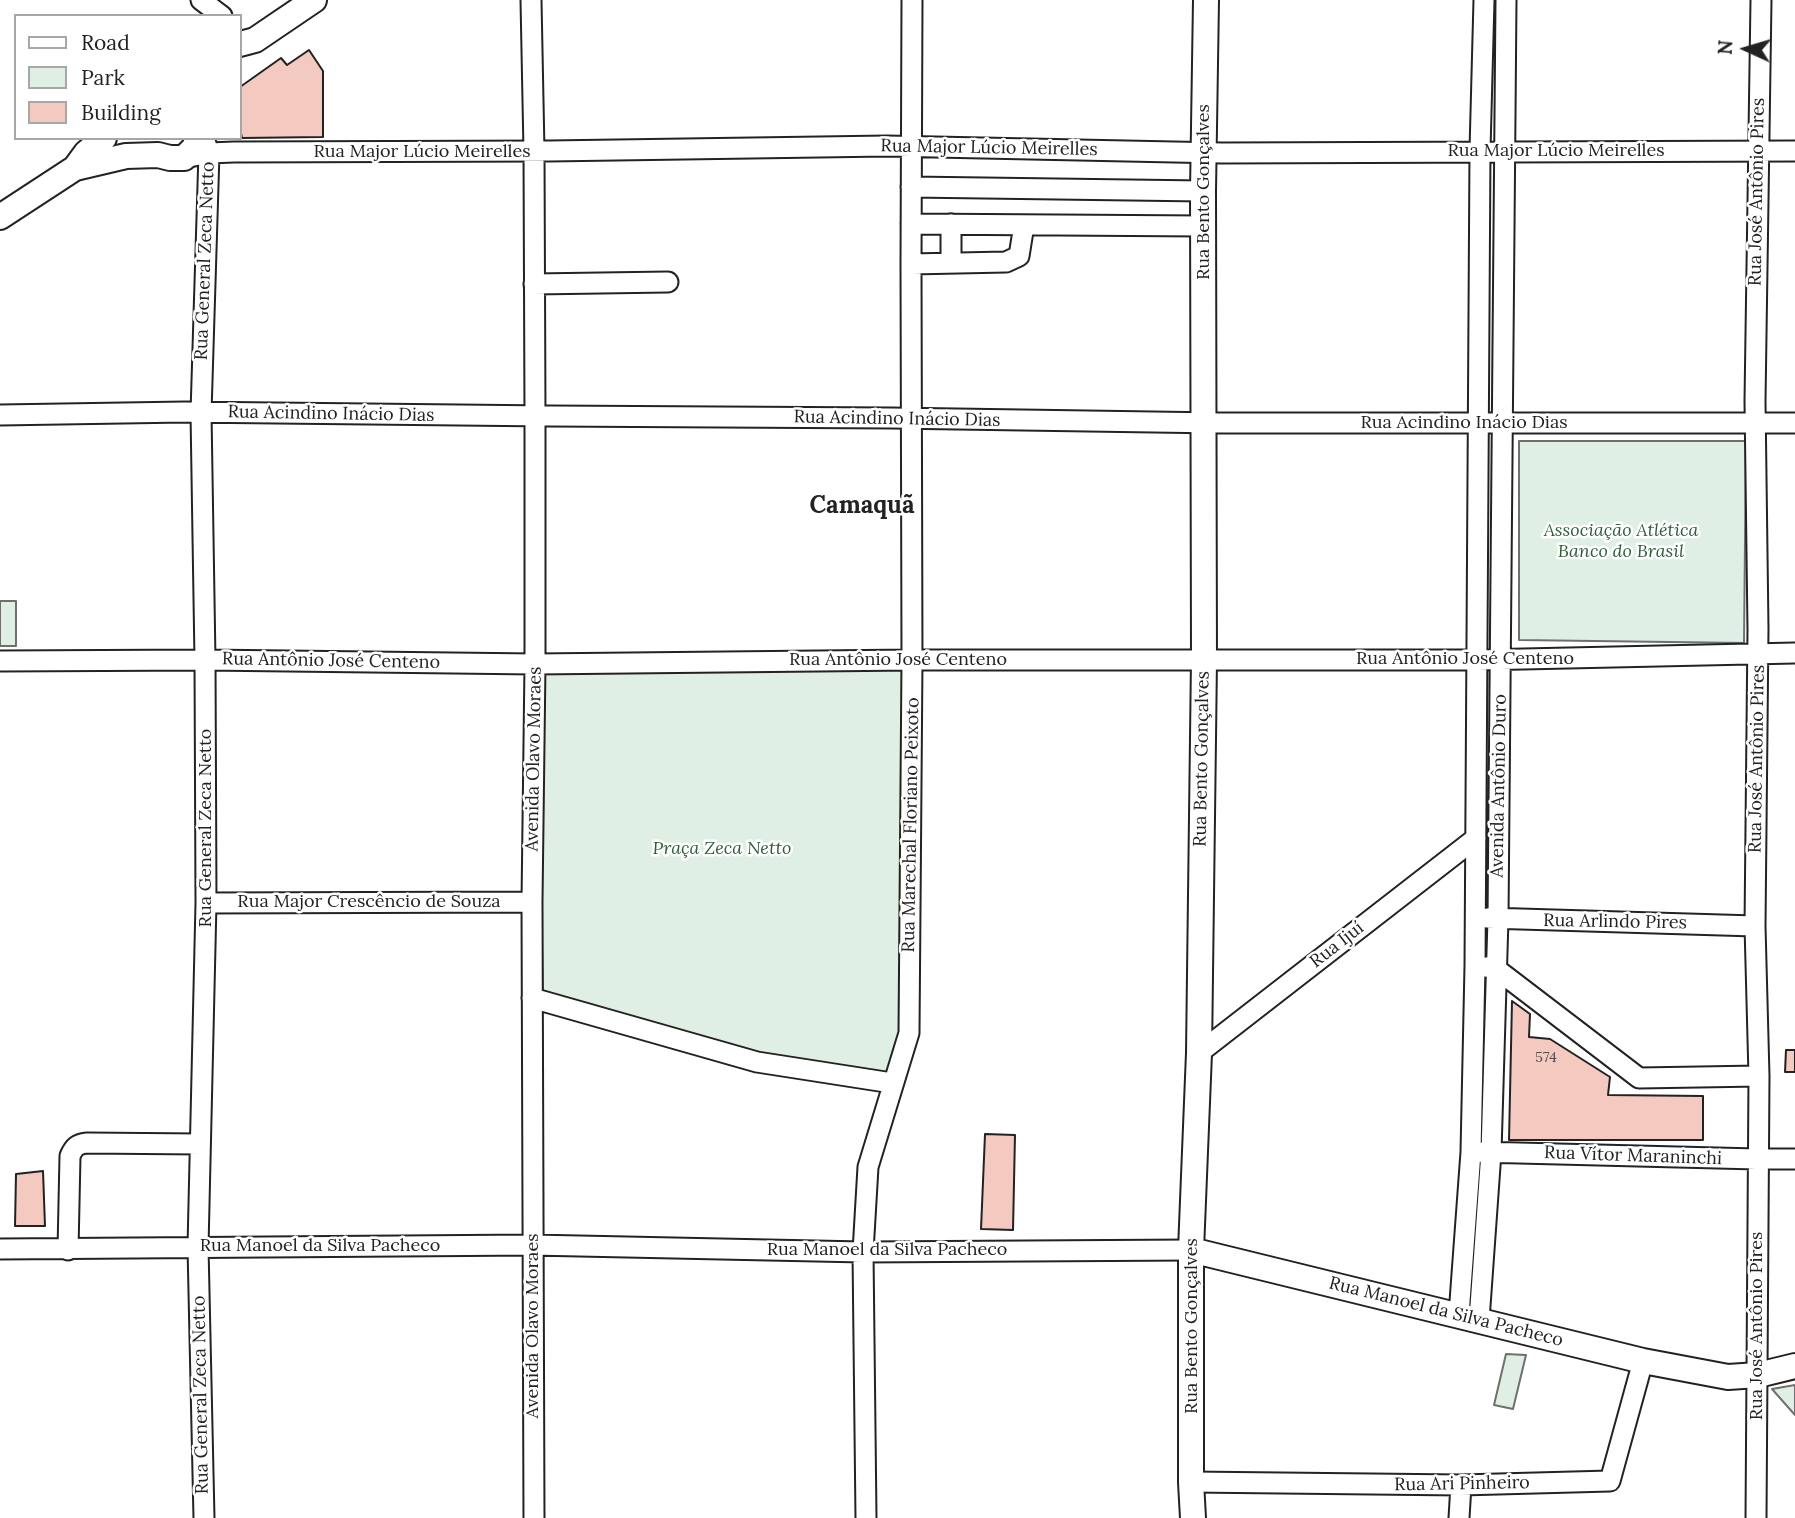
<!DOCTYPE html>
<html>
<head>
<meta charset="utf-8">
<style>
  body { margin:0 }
  #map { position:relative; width:1795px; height:1518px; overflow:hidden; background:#fff; font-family:Lora,serif }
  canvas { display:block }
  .legend { position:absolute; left:14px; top:14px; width:228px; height:126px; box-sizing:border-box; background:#fff; border:2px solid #a7a7a7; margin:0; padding:9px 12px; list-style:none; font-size:21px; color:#222 }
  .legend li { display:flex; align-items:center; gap:14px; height:35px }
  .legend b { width:35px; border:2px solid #a7a7a7 }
  .north { position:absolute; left:1711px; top:14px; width:70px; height:70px; -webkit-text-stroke:5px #fff; paint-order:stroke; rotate:274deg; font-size:19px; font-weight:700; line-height:28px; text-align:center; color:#222 }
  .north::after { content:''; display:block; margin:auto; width:24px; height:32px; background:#222; clip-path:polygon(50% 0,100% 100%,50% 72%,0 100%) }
</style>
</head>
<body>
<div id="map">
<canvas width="1795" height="1518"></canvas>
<ul class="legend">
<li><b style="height:9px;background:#fff"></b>Road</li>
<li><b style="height:19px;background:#e0efe3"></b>Park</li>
<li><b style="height:19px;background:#f3c9c0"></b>Building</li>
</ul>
<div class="north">N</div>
</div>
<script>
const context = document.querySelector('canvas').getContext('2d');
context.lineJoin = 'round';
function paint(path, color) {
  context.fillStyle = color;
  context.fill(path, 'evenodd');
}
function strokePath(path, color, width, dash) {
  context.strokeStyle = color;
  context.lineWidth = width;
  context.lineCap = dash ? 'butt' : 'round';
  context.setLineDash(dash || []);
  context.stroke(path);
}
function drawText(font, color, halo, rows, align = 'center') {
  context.font = font + ' Lora,serif';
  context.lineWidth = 5;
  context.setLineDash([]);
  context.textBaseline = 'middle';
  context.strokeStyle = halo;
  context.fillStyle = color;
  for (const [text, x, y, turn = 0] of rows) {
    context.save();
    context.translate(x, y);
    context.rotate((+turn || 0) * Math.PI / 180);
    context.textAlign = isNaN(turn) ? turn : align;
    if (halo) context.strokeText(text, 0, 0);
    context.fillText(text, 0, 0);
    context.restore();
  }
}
const green = new Path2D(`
  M1519 441H1746L1744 643 1519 640Z
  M0 601H16V646H0Z
  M906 666 902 1034 889 1076 756 1055 543 1001 537 668Z
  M1506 1354 1526 1355 1513 1409 1494 1405Z
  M1795 1385V1415L1772 1389Z`);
const building = new Path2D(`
  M309 50 323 71V137L242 138 240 129V87L281 58 287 65Z
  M1512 1001 1530 1014 1529 1037 1550 1039 1610 1077 1608 1095 1703 1096V1140H1509Z
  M1786 1050H1795V1072H1785Z
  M985 1134 1015 1135 1013 1230 981 1229Z
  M43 1171 45 1226H15L16 1174Z`);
const minor = new Path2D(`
  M201 0 222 16
  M531 0 534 151 535 416V664L532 902 534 1518
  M184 158 209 153 234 152 549 151 887 146 1222 153 1795 151
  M911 187 1203 191
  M911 224 1203 226
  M951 263V224
  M911 264 1006 262 1019 256 1024 225
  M534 284 668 282
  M0 415 185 412 550 416 891 418 1219 423H1795
  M0 661 205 660 535 664 912 660H1478L1795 653
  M206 903 532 902
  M1487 918 1755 926
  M1486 967 1495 968 1639 1078 1759 1076
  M532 998 757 1062 892 1083
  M1199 1053 1476 838
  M1479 1152 1757 1159H1795
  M0 1249 532 1245 863 1252 1191 1250
  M68 1250 70 1156C74 1147 77 1144 87 1143L200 1144
  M1459 1315 1471 1152 1475 966 1480 150 1484 0
  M1479 1320 1491 1152 1498 919 1506 0
  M1191 1482 1461 1485 1610 1481 1643 1361
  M204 1518 198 1247 206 903 205 660 201 413 209 153 205 141
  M866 1518 863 1252 868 1167 909 1033 912 660 911 264 912 0
  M1459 1518 1461 1485
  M1756 1518 1759 1076 1755 926 1758 629 1755 401 1761 0`);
const major = new Path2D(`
  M240 44 255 40 314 0
  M75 168 86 153 104 138
  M0 217 75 168 126 156 158 155 170 158H184L194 148 198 138
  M1191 1250 1643 1361 1728 1377 1758 1375 1795 1366
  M1193 1518 1191 1482V1250L1199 1053 1204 659 1203 191 1206 0`);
const numberNames = [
  ["574",1546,1058]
];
const streetNames = [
  ["Rua Major Lúcio Meirelles",989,148,1],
  ["Rua Major Lúcio Meirelles",1556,151],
  ["Rua Major Lúcio Meirelles",422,152],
  ["Rua Bento Gonçalves",1204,192,-90],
  ["Rua José Antônio Pires",1757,192,-89],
  ["Rua General Zeca Netto",205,261,-88],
  ["Rua Acindino Inácio Dias",331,414,1],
  ["Rua Acindino Inácio Dias",897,419,1],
  ["Rua Acindino Inácio Dias",1464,423],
  ["Rua Antônio José Centeno",1465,659],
  ["Rua Antônio José Centeno",898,660],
  ["Rua Antônio José Centeno",331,661,1],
  ["Avenida Olavo Moraes",534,759,-89],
  ["Rua Bento Gonçalves",1202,759,-89],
  ["Rua José Antônio Pires",1757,759,-89],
  ["Avenida Antônio Duro",1499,786,-89],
  ["Rua Marechal Floriano Peixoto",911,825,-89],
  ["Rua General Zeca Netto",206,828,-90],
  ["Rua Major Crescêncio de Souza",369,902],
  ["Rua Arlindo Pires",1615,922,1],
  ["Rua Ijuí",1337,945,-38],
  ["Rua Vítor Maraninchi",1633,1156,2],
  ["Rua Manoel da Silva Pacheco",320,1246],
  ["Rua Manoel da Silva Pacheco",887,1250],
  ["Rua Manoel da Silva Pacheco",1446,1312,14],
  ["Avenida Olavo Moraes",533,1326,-90],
  ["Rua Bento Gonçalves",1192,1326,-90],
  ["Rua José Antônio Pires",1757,1326,-90],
  ["Rua General Zeca Netto",201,1395,-91],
  ["Rua Ari Pinheiro",1462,1484,-1]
];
const parkNames = [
  ["Associação Atlética",1621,531],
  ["Banco do Brasil",1621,552],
  ["Praça Zeca Netto",722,849]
];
const districtNames = [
  ["Camaquã",862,506]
];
paint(green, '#e0efe3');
strokePath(green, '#6f6f6f', 2);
paint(building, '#f3c9c0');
strokePath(building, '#222', 2);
strokePath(minor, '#222', 23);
strokePath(major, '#222', 28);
strokePath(minor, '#fff', 19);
strokePath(major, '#fff', 24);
drawText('14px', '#564c4a', null, numberNames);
drawText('18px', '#222', '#fff', streetNames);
drawText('italic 18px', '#2f5e38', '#fff', parkNames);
drawText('bold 24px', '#222', '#fff', districtNames);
</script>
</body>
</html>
